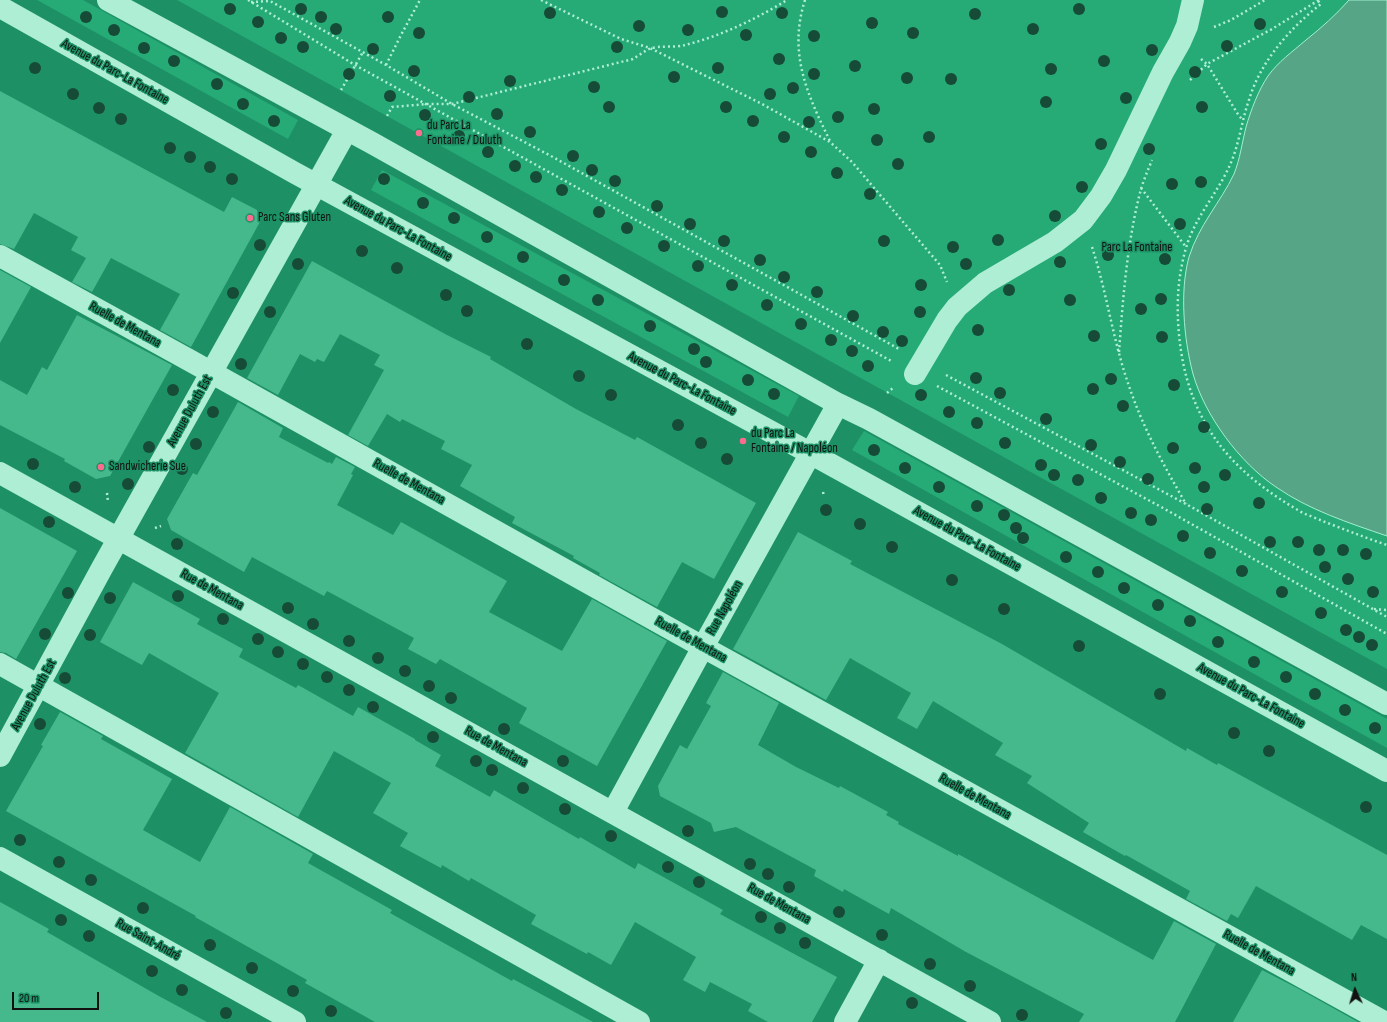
<!DOCTYPE html>
<html>
<head>
<meta charset="utf-8">
<style>
  body { margin:0 }
  #map { position:relative; width:1387px; height:1022px; overflow:hidden; background:#1d9165; font-family:"Sofia Sans Condensed",sans-serif }
  canvas { display:block }
  .north { position:absolute; left:1335px; top:970px; width:40px; height:40px; -webkit-text-stroke:3px #1d9165; paint-order:stroke; rotate:356deg; font-size:11px; font-weight:700; line-height:16px; text-align:center; color:#111 }
  .north::after { content:''; display:block; margin:auto; width:14px; height:18px; background:#111; clip-path:polygon(50% 0,100% 100%,50% 72%,0 100%) }
  .scale { position:absolute; left:12px; top:992px; width:87px; height:18px; box-sizing:border-box; border:2px solid #111; border-top:0; padding-left:5px; font-size:12px; line-height:14px; white-space:nowrap; color:#111; -webkit-text-stroke:3px #1d9165; paint-order:stroke }
</style>
</head>
<body>
<div id="map">
<canvas width="1387" height="1022"></canvas>
<div class="north">N</div>
<div class="scale">20 m</div>
</div>
<script>
const context = document.querySelector('canvas').getContext('2d');
context.lineJoin = 'round';
function paint(path, color) {
  context.fillStyle = color;
  context.fill(path, 'evenodd');
}
function strokePath(path, color, width, dash) {
  context.strokeStyle = color;
  context.lineWidth = width;
  context.lineCap = dash ? 'butt' : 'round';
  context.setLineDash(dash || []);
  context.stroke(path);
}
function drawText(font, color, halo, rows, align = 'center') {
  context.font = font + ' "Sofia Sans Condensed",sans-serif';
  context.lineWidth = 3;
  context.setLineDash([]);
  context.textBaseline = 'middle';
  context.strokeStyle = halo;
  context.fillStyle = color;
  for (const [text, x, y, turn = 0] of rows) {
    context.save();
    context.translate(x, y);
    context.rotate((+turn || 0) * Math.PI / 180);
    context.textAlign = isNaN(turn) ? turn : align;
    if (halo) context.strokeText(text, 0, 0);
    context.fillText(text, 0, 0);
    context.restore();
  }
}
const green = new Path2D(`
  M37 0H83L298 120 288 139Z
  M177 0H1387V669Z
  M382 170 799 396 788 417 371 190Z
  M864 431 1387 719V748L852 450Z`);
const water = new Path2D(`
  M1349 0H1387V536C1349 523 1309 510 1276 487 1240 463 1205 416 1193 374 1188 355 1185 335 1184 315 1183 296 1184 275 1189 257 1199 225 1220 203 1234 174 1240 159 1242 143 1246 127 1251 110 1258 91 1268 76 1278 62 1292 52 1306 40 1321 28 1336 15 1349 0Z`);
const building = new Path2D(`
  M0 91 224 212 232 197 257 210 261 220 191 347 160 330 180 294 111 258 92 292 72 282 86 258 71 250 78 237 34 213 14 249 0 244Z
  M312 261 447 335 491 357 490 359 576 409 635 440 637 437 756 503 714 579 682 562 657 607 599 575 600 573 573 558 574 556 512 523 515 517 460 486 472 465 441 449 445 441 402 419 400 422 387 414 368 446 348 435 384 370 374 365 380 355 340 334 324 362 317 359 315 362 300 354 278 395 247 378Z
  M0 270 31 287 0 343Z
  M77 315 172 365 110 476 96 479 64 461 65 459 0 425V380L27 395 42 367 47 370Z
  M238 402 283 428 279 437 328 463 329 462 332 464 336 457 355 467 351 474 353 475 337 505 393 535 401 522 507 581 489 612 562 651 592 599 667 641 597 766 519 723 527 708 440 659 436 664 408 649 414 638 327 591 324 596 252 557 244 572 171 530 167 519 193 473 197 475Z
  M0 508 77 551 16 659 6 653 0 652Z
  M798 532 852 561 850 564 1002 644 1186 751 1187 748 1217 765 1218 763 1387 855V939L1361 925 1352 940 1256 886 1238 918 1231 914 1227 921 1186 899 1190 891 1126 855 1125 856 1083 832 1089 823 1027 783 1032 776 995 755 1003 743 933 701 917 729 897 718 911 693 850 658 826 700 733 649Z
  M133 582 200 619 197 624 243 649 239 657 296 688 298 685 353 716 358 707 415 739V740L441 755 435 766 490 797 494 790 551 823 579 839 580 837 635 869 638 863 723 910 720 914 837 977 812 1022H768L748 1011 752 1004 710 982 705 992 683 980 696 957 635 922 611 965 588 952 587 954 531 924 536 915 471 878 469 881 442 865 441 868 400 846 408 833 373 813 391 783 334 751 298 817 185 753 219 693 149 653 142 665 100 642Z
  M723 672 779 703 758 745 796 767 839 788 840 786 888 812 886 815 899 822 898 824 958 856V854L1153 960 1174 921 1216 944 1175 1022H1079L1084 1014 966 952 891 908 889 914 844 889 843 892 814 876 816 870 736 827 714 832 711 823 660 796 658 786 680 745 687 749 711 706 706 703Z
  M60 712 103 736 101 739 172 779 143 830 200 862 230 807 313 854 308 863 392 910 390 913 512 981 513 979 593 1022H375L305 983 307 980 195 917 196 916 6 811 43 746 41 745Z
  M0 902 49 929 47 932 157 995 207 1022H0Z
  M1262 970 1299 989 1358 1022H1233Z`);
const path = new Path2D(`
  M248 0 355 65 893 362
  M541 0 621 39 650 48 762 104 830 142 852 162 904 223 940 265 947 282
  M805 0C788 53 807 94 830 141
  M1318 1 1321 4C1290 28 1260 62 1249 100 1242 119 1240 140 1232 160 1220 191 1195 216 1186 248 1176 282 1176 317 1181 351 1193 429 1236 475 1303 513 1310 516 1318 519 1325 522 1346 530 1366 538 1387 545
  M251 2 270 1 386 65 452 104 551 156 899 349
  M1214 27 1231 20 1265 0
  M1201 59 1207 64 1239 116 1243 120
  M386 65 401 35 420 0
  M1190 80 1207 64 1272 29 1319 0
  M341 90 363 52
  M387 116 392 107 428 104H452L633 59C638 56 643 52 649 49 658 45 675 48 685 45 721 36 756 19 787 0
  M1141 188 1186 247
  M1092 247C1107 293 1113 341 1129 386 1143 428 1164 466 1186 504
  M1119 352C1123 298 1127 242 1141 189 1144 179 1148 170 1152 160
  M946 375 1186 504 1387 617
  M937 386 1163 508 1387 634
  M887 393 893 388
  M823 492 824 496
  M107 493 108 502
  M155 528 161 526
  M1374 609 1387 610`);
const minor = new Path2D(`
  M108 0 372 143 838 404 869 419 1387 704
  M0 7 295 173 810 453 1387 771
  M0 256 189 360 703 647 1384 1022
  M915 374 947 320 957 307 985 283 1055 242 1083 220 1101 196 1116 170 1163 72 1180 42 1187 26 1193 0
  M0 473 990 1022
  M0 664 639 1022
  M0 756 102 568 347 130
  M613 812 703 647 838 404
  M0 858 295 1022
  M845 1022 879 960`);
const trees = [
  [230,9],
  [301,9],
  [1079,9],
  [722,12],
  [550,13],
  [782,13],
  [975,14],
  [86,17],
  [321,17],
  [388,17],
  [258,22],
  [872,23],
  [1260,24],
  [639,26],
  [336,29],
  [1033,29],
  [114,30],
  [688,30],
  [419,33],
  [913,33],
  [746,35],
  [814,36],
  [281,38],
  [1227,46],
  [303,47],
  [617,47],
  [144,48],
  [373,49],
  [1152,50],
  [779,59],
  [174,61],
  [1104,61],
  [855,66],
  [35,68],
  [718,68],
  [1051,69],
  [414,71],
  [1195,72],
  [349,74],
  [814,74],
  [674,77],
  [907,78],
  [951,79],
  [510,81],
  [217,84],
  [594,87],
  [793,88],
  [73,94],
  [770,94],
  [390,96],
  [469,97],
  [1126,98],
  [1046,102],
  [243,104],
  [609,107],
  [726,107],
  [1202,107],
  [99,108],
  [874,109],
  [497,114],
  [425,115],
  [838,117],
  [121,119],
  [274,121],
  [753,121],
  [809,122],
  [530,132],
  [459,136],
  [784,137],
  [929,137],
  [877,140],
  [1101,144],
  [170,148],
  [1149,149],
  [488,152],
  [811,152],
  [573,156],
  [190,157],
  [898,164],
  [515,166],
  [210,167],
  [592,170],
  [837,173],
  [536,177],
  [232,179],
  [384,179],
  [615,181],
  [1201,182],
  [1172,184],
  [1082,187],
  [562,190],
  [870,194],
  [423,203],
  [657,206],
  [599,212],
  [1055,216],
  [454,218],
  [690,224],
  [1180,224],
  [627,228],
  [487,237],
  [998,240],
  [724,241],
  [884,241],
  [260,245],
  [664,246],
  [953,247],
  [362,251],
  [1108,255],
  [523,257],
  [1165,259],
  [760,260],
  [1060,262],
  [298,264],
  [966,264],
  [698,266],
  [397,268],
  [784,277],
  [564,280],
  [732,285],
  [921,285],
  [1009,290],
  [817,292],
  [233,293],
  [446,295],
  [1161,299],
  [598,300],
  [1070,300],
  [767,305],
  [1141,309],
  [467,311],
  [270,312],
  [920,312],
  [853,316],
  [801,324],
  [650,326],
  [978,330],
  [883,332],
  [1094,336],
  [1162,337],
  [831,340],
  [902,341],
  [527,344],
  [694,349],
  [852,351],
  [706,362],
  [241,364],
  [868,366],
  [579,376],
  [976,378],
  [1111,379],
  [748,380],
  [1174,385],
  [1093,389],
  [173,390],
  [1000,393],
  [774,394],
  [611,395],
  [921,395],
  [1123,406],
  [213,412],
  [949,412],
  [1046,419],
  [977,423],
  [678,425],
  [1204,427],
  [701,443],
  [1005,443],
  [196,444],
  [1091,445],
  [149,447],
  [1173,448],
  [874,450],
  [727,459],
  [1120,462],
  [33,464],
  [1041,465],
  [905,468],
  [1195,468],
  [182,469],
  [1054,475],
  [1225,475],
  [1148,479],
  [1078,480],
  [128,484],
  [75,487],
  [939,487],
  [1204,487],
  [1101,498],
  [1259,503],
  [977,506],
  [1207,509],
  [826,510],
  [1131,513],
  [1004,515],
  [1151,520],
  [49,522],
  [860,524],
  [1016,528],
  [1183,536],
  [1023,538],
  [1270,542],
  [1298,542],
  [177,544],
  [892,547],
  [1319,550],
  [1343,550],
  [1210,553],
  [1366,554],
  [1066,557],
  [1325,567],
  [1242,571],
  [1098,572],
  [1348,579],
  [952,580],
  [1124,588],
  [1282,592],
  [1373,592],
  [68,593],
  [178,596],
  [110,598],
  [1158,605],
  [288,608],
  [1004,609],
  [1321,613],
  [223,619],
  [1190,621],
  [313,624],
  [1346,630],
  [45,634],
  [90,635],
  [1359,637],
  [258,639],
  [349,641],
  [1218,642],
  [1372,645],
  [1079,646],
  [278,652],
  [378,658],
  [1254,662],
  [303,664],
  [405,671],
  [327,677],
  [1286,677],
  [65,678],
  [429,686],
  [349,690],
  [1160,694],
  [1315,694],
  [451,698],
  [373,707],
  [1345,710],
  [40,724],
  [1375,728],
  [504,729],
  [1234,733],
  [433,737],
  [1269,751],
  [476,761],
  [563,761],
  [492,770],
  [523,788],
  [1366,807],
  [565,809],
  [688,831],
  [611,836],
  [20,840],
  [59,862],
  [750,864],
  [668,867],
  [768,874],
  [91,880],
  [699,882],
  [789,887],
  [143,908],
  [839,912],
  [761,917],
  [61,920],
  [780,928],
  [882,935],
  [89,936],
  [805,943],
  [210,945],
  [930,964],
  [252,968],
  [152,971],
  [970,986],
  [182,990],
  [293,991],
  [912,1003],
  [331,1011],
  [226,1013],
  [1022,1015]
];
const markers = [
  [419,133,4,"#fd6c8e"],
  [250,218,4,"#fd6c8e"],
  [743,441,4,"#fd6c8e"],
  [101,467,4,"#fd6c8e"]
];
const streetNames = [
  ["Avenue du Parc-La Fontaine",115,72,29],
  ["Avenue du Parc-La Fontaine",398,229,29],
  ["Ruelle de Mentana",125,325,29],
  ["Avenue du Parc-La Fontaine",682,384,28],
  ["Avenue Duluth Est",190,411,-61],
  ["Ruelle de Mentana",409,482,29],
  ["Avenue du Parc-La Fontaine",967,539,29],
  ["Rue de Mentana",212,590,29],
  ["Rue Napoléon",725,608,-61],
  ["Ruelle de Mentana",691,640,29],
  ["Avenue Duluth Est",34,695,-61],
  ["Avenue du Parc-La Fontaine",1251,696,29],
  ["Rue de Mentana",496,747,29],
  ["Ruelle de Mentana",975,797,29],
  ["Rue de Mentana",779,904,29],
  ["Rue Saint-André",148,940,29],
  ["Ruelle de Mentana",1259,953,29]
];
const poiNames = [
  ["du Parc La",427,126],
  ["Fontaine / Duluth",427,141],
  ["Parc Sans Gluten",258,218],
  ["du Parc La",751,434],
  ["Fontaine / Napoléon",751,449],
  ["Sandwicherie Sue",109,467]
];
const parkNames = [
  ["Parc La Fontaine",1137,248]
];
paint(green, '#26aa76');
paint(water, '#56a587');
strokePath(water, '#a1f0cf', 1);
paint(building, '#45b98b');
strokePath(path, '#adeed4', 2.5, [2, 3]);
strokePath(minor, '#adeed4', 22);
context.fillStyle = '#164b37';
for (const [x, y] of trees) {
  context.beginPath();
  context.arc(x, y, 6, 0, 2 * Math.PI);
  context.fill();
}
for (const [x, y, r, color] of markers) {
  const dot = new Path2D();
  dot.arc(x, y, r, 0, 2 * Math.PI);
  context.fillStyle = color;
  context.fill(dot);
  strokePath(dot, '#1d9165', 1.5);
}
drawText('13px', '#111', '#1d9165', streetNames);
drawText('13px', '#111', '#1d9165', poiNames, 'left');
drawText('13px', '#111', '#1d9165', parkNames);
</script>
</body>
</html>
